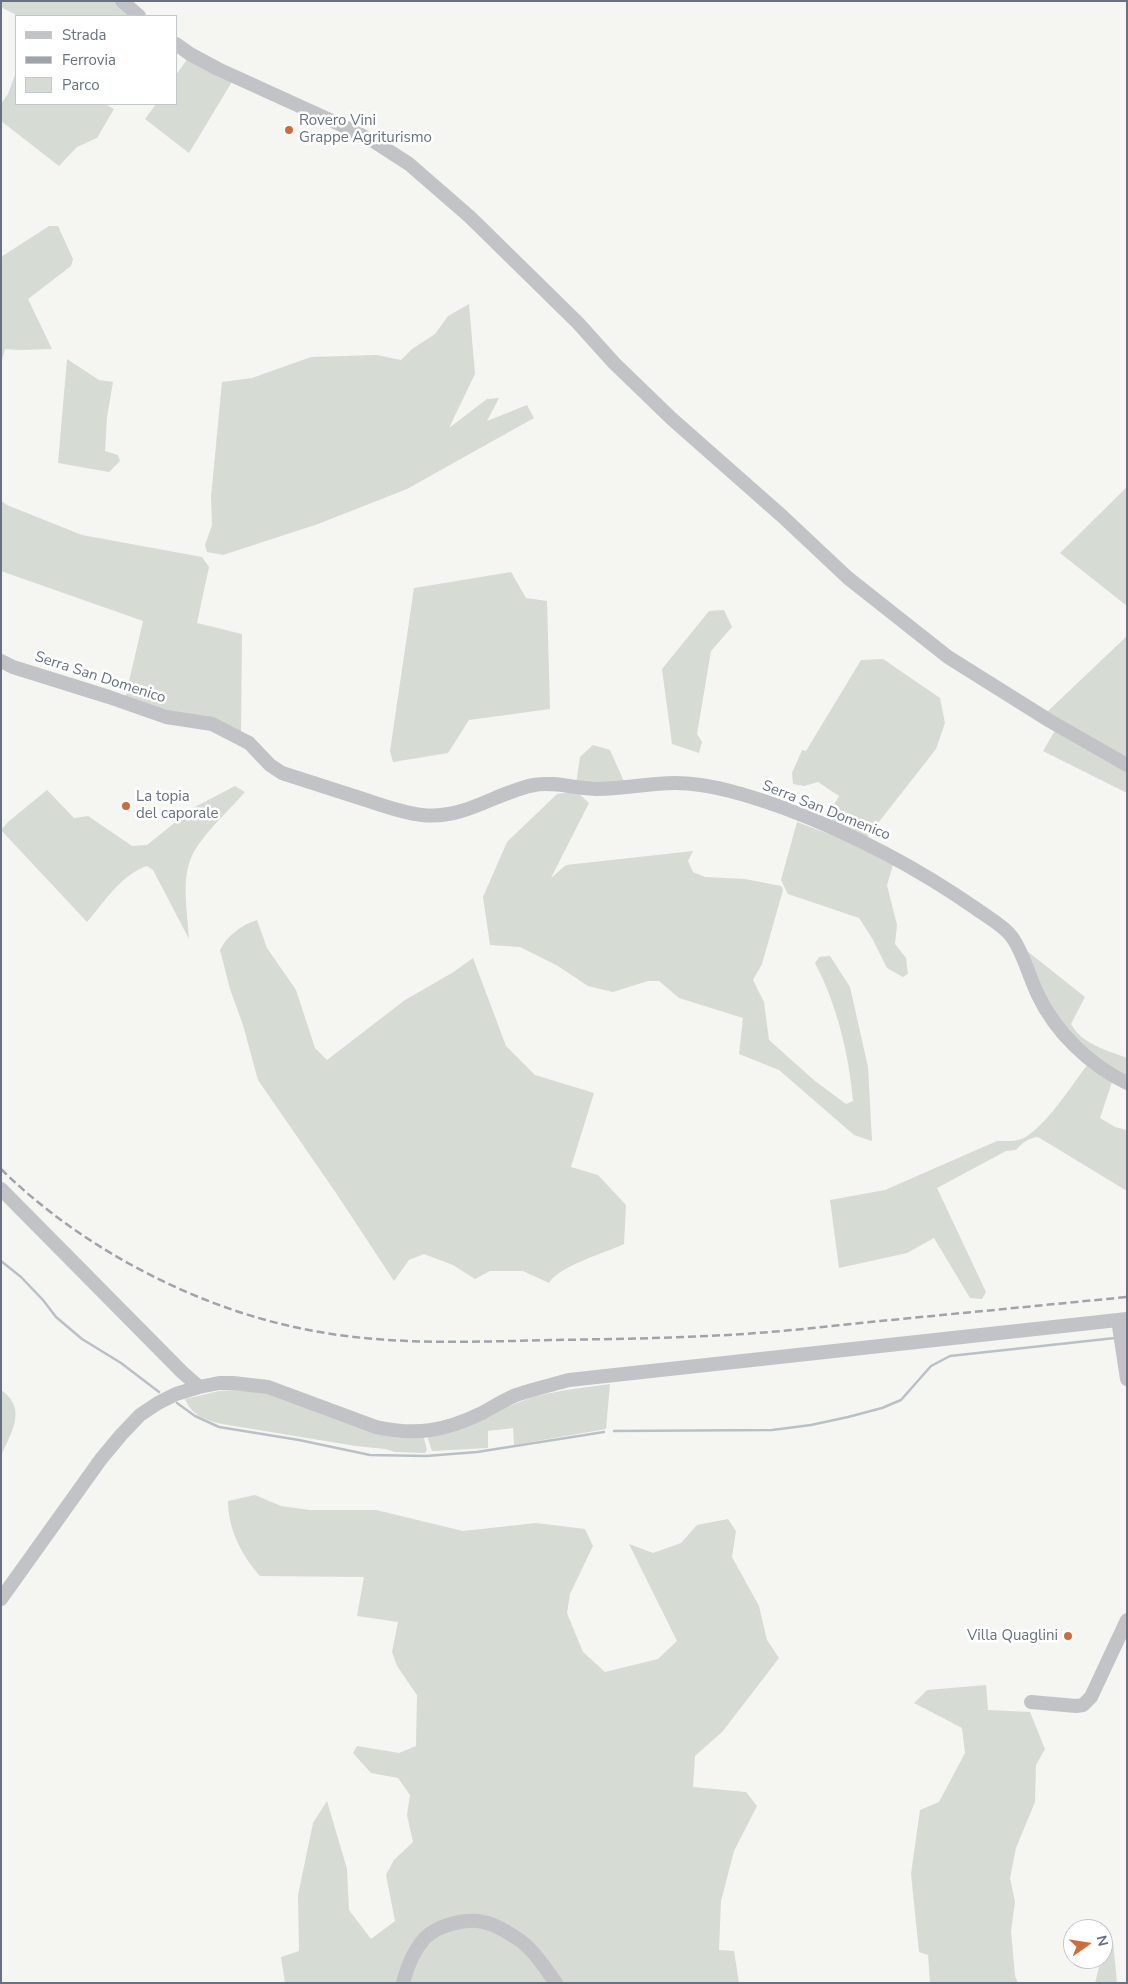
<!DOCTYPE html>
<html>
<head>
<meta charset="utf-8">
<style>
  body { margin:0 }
  #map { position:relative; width:1128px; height:1984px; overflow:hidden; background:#f5f5f2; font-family:"Nunito Sans",sans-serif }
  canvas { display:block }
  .frame { position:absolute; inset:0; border:2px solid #677280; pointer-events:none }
  .legend { position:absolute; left:15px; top:15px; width:162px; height:90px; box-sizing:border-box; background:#fff; border:1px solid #c2c7cc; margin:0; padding:6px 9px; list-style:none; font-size:15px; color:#677280 }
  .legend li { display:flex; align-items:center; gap:10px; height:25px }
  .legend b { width:25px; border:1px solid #c2c7cc }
  .north { position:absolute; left:1063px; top:1919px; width:50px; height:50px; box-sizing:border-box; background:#fff; border:1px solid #c2c7cc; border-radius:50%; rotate:77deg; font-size:14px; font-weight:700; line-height:20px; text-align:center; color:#677280 }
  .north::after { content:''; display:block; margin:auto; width:18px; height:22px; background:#ce6d39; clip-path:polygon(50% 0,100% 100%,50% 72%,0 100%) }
</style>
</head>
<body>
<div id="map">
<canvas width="1128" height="1984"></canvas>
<div class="frame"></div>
<ul class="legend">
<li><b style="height:6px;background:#c1c3c7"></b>Strada</li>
<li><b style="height:6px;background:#a0a4aa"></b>Ferrovia</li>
<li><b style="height:14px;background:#d6dbd4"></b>Parco</li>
</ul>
<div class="north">N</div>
</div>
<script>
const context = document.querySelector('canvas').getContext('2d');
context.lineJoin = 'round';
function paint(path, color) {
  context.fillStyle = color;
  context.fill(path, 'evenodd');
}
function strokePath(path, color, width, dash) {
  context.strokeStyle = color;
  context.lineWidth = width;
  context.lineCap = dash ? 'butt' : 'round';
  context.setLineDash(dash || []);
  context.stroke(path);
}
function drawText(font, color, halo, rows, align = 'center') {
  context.font = font + ' "Nunito Sans",sans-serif';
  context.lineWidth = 5;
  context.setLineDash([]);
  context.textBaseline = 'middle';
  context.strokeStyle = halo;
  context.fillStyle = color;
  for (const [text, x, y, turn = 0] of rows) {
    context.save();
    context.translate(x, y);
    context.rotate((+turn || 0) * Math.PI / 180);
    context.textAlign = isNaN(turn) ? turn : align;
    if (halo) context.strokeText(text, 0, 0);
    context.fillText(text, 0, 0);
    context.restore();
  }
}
const green = new Path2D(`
  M1 1H117L135 16H18L1 7Z
  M188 58 233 80 189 153 145 119 156 104H176V75Z
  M16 72V104H105L114 109 97 138 77 147 59 166 1 121V104L8 94Z
  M49 226H58L73 259 71 266 28 299 52 349 20 350 5 349 1 364V257Z
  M469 304 475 374 449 428 487 399 499 398 487 421 527 405 534 418 407 489 318 524 223 555 207 552 205 545 212 525 211 497 222 382 252 378 311 357 377 355 401 360 412 349 435 334 448 316Z
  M67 359 99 380 113 382 107 417 105 451 118 455 120 461 109 472 58 463Z
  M1127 487V606L1060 553Z
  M1 501 7 505 82 535 202 557 209 567 197 623 242 634 241 735 125 699 143 621 1 571Z
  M511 572 526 598 547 601 550 709 469 720 448 753 393 762 390 751 414 588Z
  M724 610 732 627 711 651 697 734 702 742 699 753 672 744 662 669 709 611Z
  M1127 636V757L1047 712Z
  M883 659 940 698 945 723 936 749 864 841 824 822 839 796 818 782 804 786 793 784 792 773 802 750 806 751 861 660Z
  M1056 729 1127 770V793L1043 751Z
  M593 745 610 750 626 786 576 784 580 757Z
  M235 786 245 792C229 811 201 835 191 858 181 881 188 915 189 939L153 870 147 866C123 873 103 903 87 922L1 830 8 822 47 790 74 818 88 816 132 846 147 845 193 808Z
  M576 791 589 803 551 878 566 865 693 851 688 861 693 872 705 877 745 879 781 886 783 890 762 964 753 980 764 1002 769 1040 815 1081 846 1104 853 1101C849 1054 837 1005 815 963L819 957 830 956 850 987 868 1067 872 1141 854 1135 779 1070 739 1054 743 1018 679 998 659 981H648L613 992 588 986 558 966 520 947 490 945 483 897 507 842 557 794Z
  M797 822 885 855 893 865 887 885 897 925 895 944 906 958 908 974 903 977 887 968 872 938 859 918 788 894 781 880Z
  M257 920 267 948 296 990 315 1048 327 1060 405 1000 452 973 473 958 506 1046 535 1075 594 1093 571 1167 598 1175 626 1205 624 1244C605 1253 559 1266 549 1283L523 1271H490L475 1279 453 1265 424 1254 409 1260 394 1281 336 1193 258 1080 243 1025 230 989 220 950C227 936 241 925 257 920Z
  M1022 947 1085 997 1071 1024C1082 1044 1106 1050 1127 1058V1079L1095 1060 1050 1010Z
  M1088 1064 1112 1082 1100 1118 1115 1127 1127 1130V1191L1038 1137C1028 1138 1022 1143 1016 1150L1006 1151 937 1188 986 1292 982 1299 970 1298 934 1238 907 1253 839 1268 830 1200 885 1190 997 1141C1005 1141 1016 1142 1024 1138 1049 1123 1070 1087 1088 1064Z
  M610 1384 606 1429 514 1445 513 1428 488 1431V1448L432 1451 427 1436 536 1396 566 1390Z
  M1 1390C28 1409 11 1432 1 1456Z
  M233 1390 269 1393 421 1436 424 1438 427 1450 425 1453 395 1452 385 1449 356 1446 222 1424C206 1420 192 1416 185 1399L219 1391Z
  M255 1495 281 1506 310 1510H376L463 1531 536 1523 585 1529 593 1546 570 1594 567 1613 583 1652 605 1672 658 1659 677 1641 629 1544 653 1553 681 1543 697 1525 728 1519 736 1531 732 1557 759 1606 767 1640 779 1658 723 1731 695 1756 693 1787 746 1792 757 1806 734 1851 721 1901 719 1950 734 1951 739 1983H285L281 1957 299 1951 298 1895 313 1823 327 1801 347 1869 349 1910 371 1939 395 1921 386 1875 394 1860 413 1842 407 1815 410 1795 398 1778 371 1773 353 1753 357 1746 399 1753 416 1746 417 1695 397 1666 392 1652 398 1622 357 1616 364 1577 260 1576C241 1555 228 1528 228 1501Z
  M986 1685 988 1710 1030 1712 1045 1749 1036 1765 1035 1802 1016 1848 1010 1878 1015 1902 1011 1931 1015 1976 1018 1983H930L928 1955 919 1952 911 1874 920 1810 939 1802 965 1753 962 1728 914 1703 927 1690Z
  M1106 1940 1113 1941 1117 1983H1095L1101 1959H1103Z`);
const stream = new Path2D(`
  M1 1261 21 1277 43 1300 56 1317 82 1339 121 1363 159 1392
  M177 1403 195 1416 219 1427 299 1440 370 1455 426 1456 477 1452 604 1432
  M614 1431 772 1430 811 1425 848 1417 882 1408 901 1400 931 1366 950 1356 1115 1338`);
const minor = new Path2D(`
  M122 1 139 16
  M176 44 190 54 218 69 341 125 375 142 409 164 470 217 578 323 614 363 672 419 782 516 848 578 948 657 1050 721 1127 765
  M1 661 13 667 109 697 166 717 212 724 249 743 270 765 282 773C310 782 338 791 366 800 384 806 403 813 422 815 465 820 496 792 534 785 555 781 576 789 597 789 623 789 649 783 675 783 711 783 750 796 784 808 853 834 918 868 978 910 989 918 1004 926 1012 937 1024 954 1029 977 1038 995 1056 1033 1090 1065 1127 1083
  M1 1189 182 1372 199 1387
  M1118 1320 1127 1379
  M1 1599 101 1459 121 1435 140 1415 158 1403 176 1394 199 1387 219 1383H233L268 1387 376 1427C416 1436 445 1431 482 1413 493 1407 504 1400 516 1395 533 1389 551 1385 569 1380L1127 1319
  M1031 1702 1076 1706 1083 1705 1091 1697 1127 1620
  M403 1983C407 1967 414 1950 425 1938 438 1925 466 1918 483 1922 495 1924 509 1933 518 1939 534 1950 545 1968 556 1983`);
const rail = new Path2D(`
  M1 1169C79 1246 192 1306 299 1328 382 1346 466 1342 551 1340 620 1339 689 1338 757 1333 798 1330 839 1325 880 1321 963 1313 1045 1305 1127 1297`);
const markers = [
  [289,130,5,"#ce6d39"],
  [126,806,5,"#ce6d39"],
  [1068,1636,5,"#ce6d39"]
];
const poiNames = [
  ["Rovero Vini",299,121],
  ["Grappe Agriturismo",299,138],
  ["La topia",136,797],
  ["del caporale",136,814],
  ["Villa Quaglini",1058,1636,"right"]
];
const streetNames = [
  ["Serra San Domenico",100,678,18],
  ["Serra San Domenico",826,811,22]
];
paint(green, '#d6dbd4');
strokePath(stream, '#bac1c6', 2.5);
strokePath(minor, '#c1c3c7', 14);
strokePath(rail, '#a0a4aa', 2.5, [8, 4]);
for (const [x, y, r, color] of markers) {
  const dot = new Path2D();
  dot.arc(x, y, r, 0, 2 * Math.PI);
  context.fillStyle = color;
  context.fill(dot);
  strokePath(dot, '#fff', 2);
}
drawText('15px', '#677280', '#fff', poiNames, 'left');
drawText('15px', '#677280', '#fff', streetNames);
</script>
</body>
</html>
